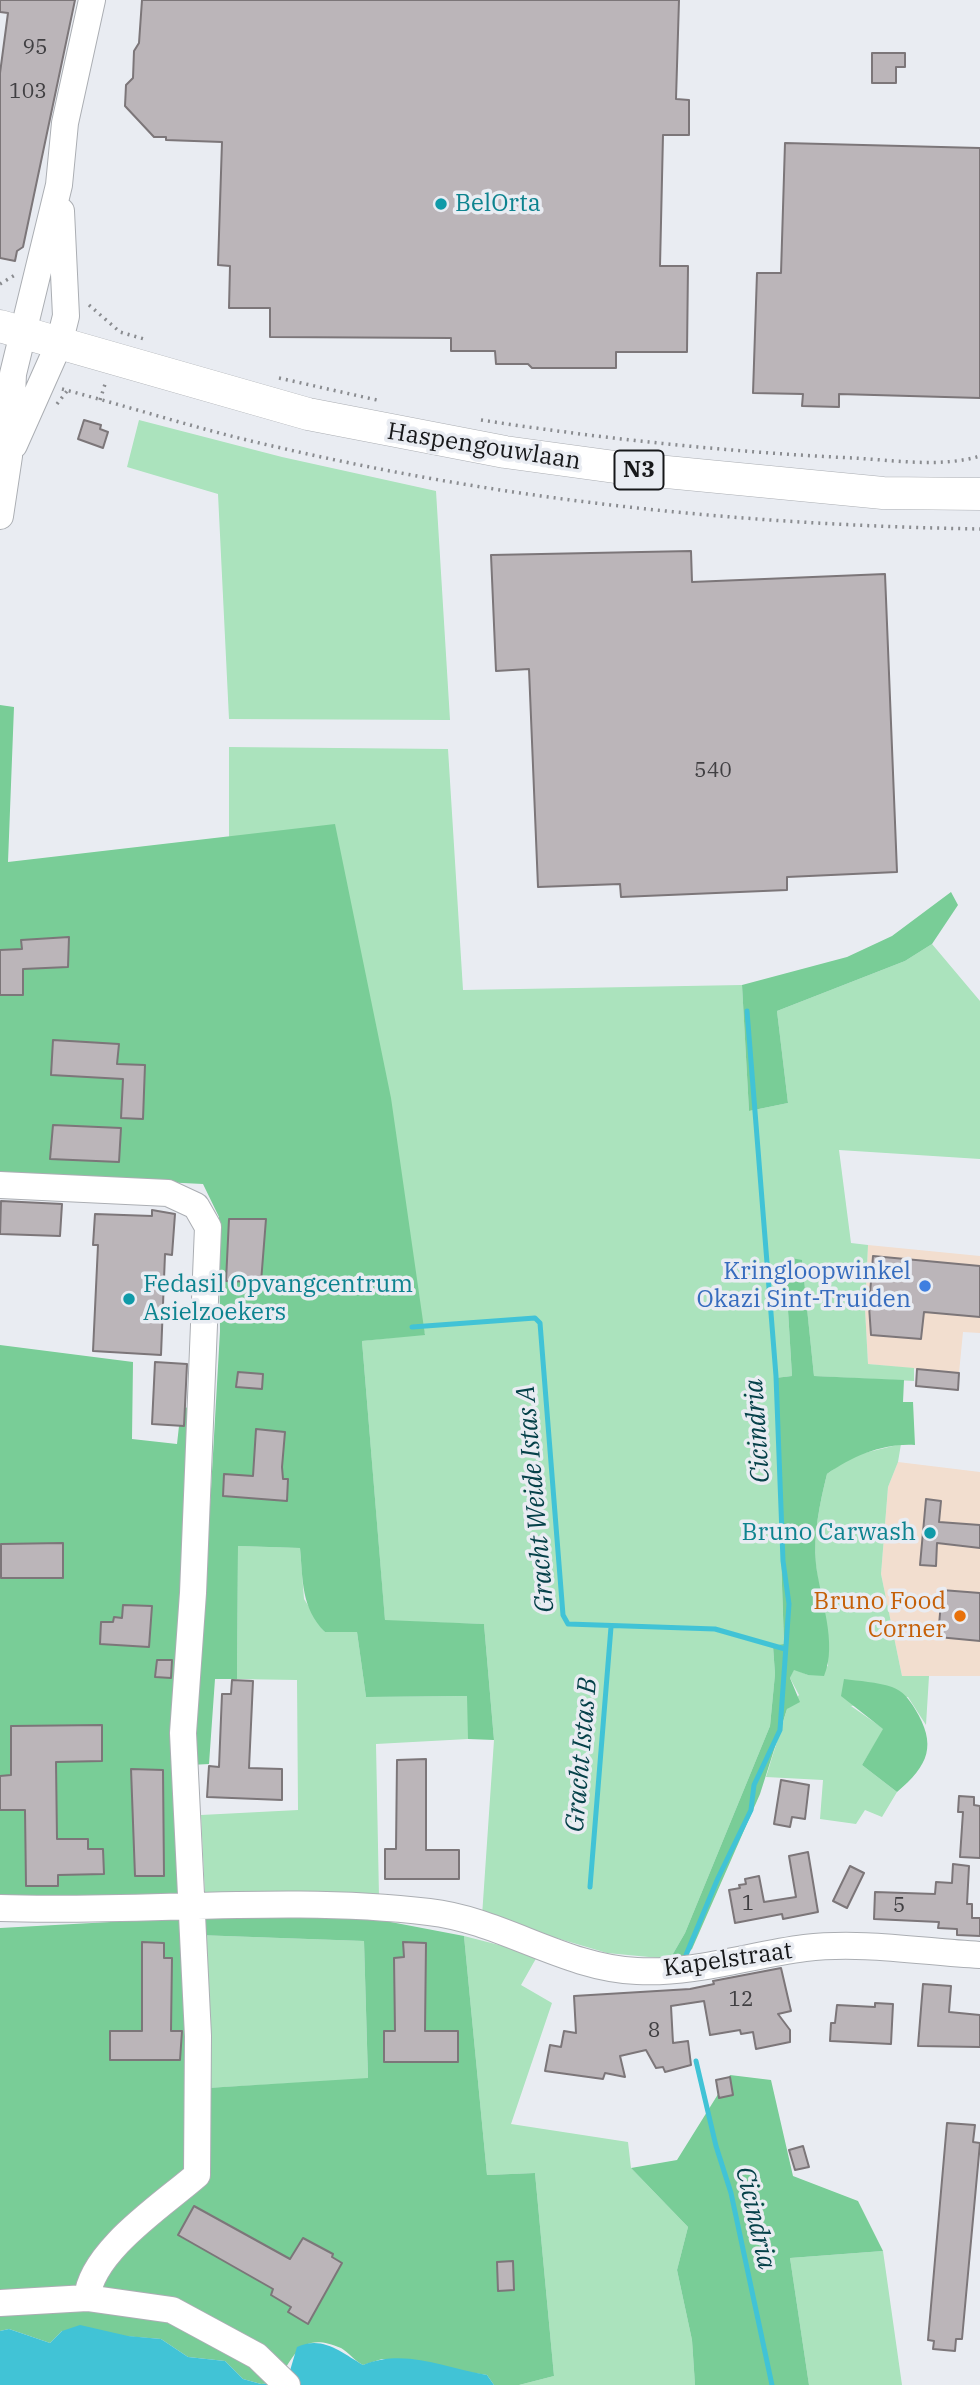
<!DOCTYPE html>
<html>
<head>
<meta charset="utf-8">
<style>
  body { margin:0 }
  canvas { display:block; background:#e9ecf2 }
</style>
</head>
<body>
<canvas width="980" height="2385"></canvas>
<script>
const context = document.querySelector('canvas').getContext('2d');
context.lineJoin = 'round';
function paint(path, color) {
  context.fillStyle = color;
  context.fill(path, 'evenodd');
}
function strokePath(path, color, width, dash) {
  context.strokeStyle = color;
  context.lineWidth = width;
  context.lineCap = dash ? 'butt' : 'round';
  context.setLineDash(dash || []);
  context.stroke(path);
}
function drawText(font, color, halo, rows, align = 'center') {
  context.font = font + ' "IBM Plex Serif",serif';
  context.lineWidth = 7;
  context.setLineDash([]);
  context.textBaseline = 'middle';
  context.strokeStyle = halo;
  context.fillStyle = color;
  for (const [text, x, y, turn = 0] of rows) {
    context.save();
    context.translate(x, y);
    context.rotate((+turn || 0) * Math.PI / 180);
    context.textAlign = isNaN(turn) ? turn : align;
    if (halo) context.strokeText(text, 0, 0);
    context.fillText(text, 0, 0);
    context.restore();
  }
}
const commercial = new Path2D(`
  M868 1245 980 1256V1333L963 1332 959 1373 868 1364 865 1309Z
  M898 1462 980 1472V1676H902L881 1574 888 1487Z`);
const green = new Path2D(`
  M139 420 282 457 436 491 450 720 229 719 218 494 127 467Z
  M229 747 448 749 463 990 742 985 749 1111 788 1103 777 1011 905 961 932 944 980 1001V1159L839 1150 851 1243 868 1245 865 1309 868 1364 914 1368V1381L814 1376 802 1261H785L792 1376 775 1378 784 1645 773 1646 775 1674 770 1726 685 1933 670 1959 607 1953 482 1916 494 1740 484 1624 385 1621 362 1341 425 1334 229 836Z
  M901 1444 898 1462 888 1487 881 1574 902 1676H929L926 1725 908 1697 851 1706 884 1729 862 1765 897 1792 882 1817 865 1810 856 1824 820 1819 823 1780 766 1777 787 1709 799 1695 790 1678 794 1669 808 1675 828 1666C829 1632 820 1599 816 1565 813 1535 820 1502 827 1474L852 1456Z
  M238 1546 300 1548 304 1599 325 1632H357L366 1697 468 1696V1739L376 1744 379 1897 205 1896 201 1815 298 1810 297 1680 237 1679Z
  M197 1935 364 1941 368 2079 206 2088Z
  M464 1936 538 1955 521 1985 552 2003 511 2124 628 2142 631 2168 688 2227 677 2270 692 2340 695 2385H519L554 2376 535 2173 487 2175Z
  M883 2251 902 2385H809L790 2258Z`);
const forest = new Path2D(`
  M0 705 14 707 8 862 335 824 391 1098 425 1335 362 1341 385 1620 484 1624 494 1740 468 1739 467 1696 366 1697 357 1632H325C301 1608 303 1580 300 1548L238 1546 237 1679H215L209 1764 190 1765 208 1542 220 1331 219 1217 203 1184 0 1174Z
  M951 892 958 905 932 944 905 961 777 1011 788 1103 749 1111 742 985 847 957 892 936Z
  M791 1258 802 1260 814 1376 904 1380 903 1402H913L915 1445C883 1443 853 1456 827 1474 820 1502 813 1535 816 1564 820 1599 838 1643 824 1676L808 1675 794 1670 790 1678 800 1702 787 1709 760 1794 692 1949 685 1955 670 1959 685 1933 770 1726 775 1674 773 1646 784 1644 775 1378 792 1376 785 1261Z
  M0 1345 133 1362 132 1439 177 1444 181 1408 195 1407 180 1897 0 1908Z
  M844 1679C859 1681 877 1682 892 1687 903 1691 909 1699 915 1709 937 1745 929 1765 897 1792L862 1765 883 1729 841 1696Z
  M197 1915 375 1919 464 1936 487 2175 535 2173 554 2376 519 2385H494L487 2375 382 2359 363 2365C355 2361 348 2352 341 2348 302 2331 294 2354 277 2383L261 2384 243 2379 225 2361 188 2357 161 2339 62 2331 50 2343 9 2329 0 2331V1928L184 1918 191 2089 368 2078 364 1941 197 1935Z
  M730 2075 771 2080 793 2176 858 2201 883 2251 790 2258 809 2385H695L692 2340 677 2270 688 2227 631 2168 677 2160Z`);
const water = new Path2D(`
  M80 2325 128 2336 161 2339 188 2357 225 2361 243 2379 261 2384 277 2383 289 2374 297 2347C323 2335 342 2353 363 2365 406 2348 444 2368 487 2375L494 2385H0V2331L9 2329 50 2343 62 2331Z`);
const stream = new Path2D(`
  M412 1327 535 1318 540 1323 563 1615 568 1624 715 1629 785 1649
  M590 1887 611 1627
  M686 1955 718 1878 751 1810 754 1785 780 1730 789 1604 783 1561 776 1376 747 1011
  M696 2061 716 2146 731 2193 772 2385`);
const building = new Path2D(`
  M0 0H75L23 247 17 251 15 261 0 258V73L8 13 0 12Z
  M142 0H679L676 99 689 100V135H663L660 266H688L687 352H616V368H532L528 364H496L495 351H451V338L270 337V308H229L230 266 218 265 222 142 166 140V137H154L125 106 126 85 133 78 134 51 139 43Z
  M872 53H905V67H896V83H872Z
  M785 143 980 148V398L839 394V407L802 406 803 394 753 393 757 273H781Z
  M84 420 101 425 100 429 108 432 103 448 78 439Z
  M691 551 692 582 885 574 897 872 787 877V890L621 897 620 884 538 887 529 669 496 671 491 555Z
  M69 937 68 967 23 969V995H0V950L22 949 21 940Z
  M53 1040 119 1044 117 1064 145 1065 143 1119 121 1118 123 1079 51 1075Z
  M53 1125 121 1128 119 1162 50 1159Z
  M1 1201 62 1204 60 1236 0 1234Z
  M152 1210 175 1214 172 1255 165 1254 161 1355 93 1351 98 1245H93L95 1214 152 1216Z
  M229 1219H266L261 1282 226 1281Z
  M873 1256 980 1266V1317L924 1312 921 1339 871 1335 869 1306Z
  M155 1362 187 1364 184 1426 152 1424Z
  M917 1369 959 1373 958 1390 916 1386Z
  M238 1372 263 1374 262 1389 236 1387Z
  M256 1429 285 1432 282 1467 283 1479H288L287 1501 223 1496 224 1474 253 1476Z
  M926 1499 941 1501 939 1522 980 1525V1548L937 1543 936 1566 920 1565Z
  M63 1543V1578H1V1544Z
  M942 1590 980 1593V1641L938 1637Z
  M123 1605 152 1606 149 1647 100 1644 101 1622H113L114 1617 122 1618Z
  M157 1660H172L171 1678 155 1677Z
  M232 1680 253 1681 249 1768 282 1769V1800L207 1797 209 1766 219 1767 222 1694H231Z
  M102 1725V1761L56 1762 57 1839H88V1849H103L104 1874 58 1875V1886H26L25 1810H0V1776L11 1775V1726Z
  M426 1759V1850H459V1879H385V1849H396L397 1760Z
  M131 1769 163 1770 164 1876H135Z
  M781 1780 809 1785 805 1819 792 1817 790 1827 774 1824Z
  M959 1796 974 1797V1805L980 1806V1858L960 1857 963 1812H958Z
  M808 1852 818 1912 783 1919 782 1914 735 1923 729 1890 740 1888 739 1885 746 1884 745 1879 759 1876 764 1902 796 1897 789 1856Z
  M953 1864 969 1866 967 1904H972V1918H980V1936L957 1935V1929L938 1928 939 1922 874 1919 875 1892 935 1894 936 1882 952 1883Z
  M850 1866 864 1873 847 1908 833 1901Z
  M142 1942 164 1943V1958H172L171 2031H182L180 2060H110V2031H142Z
  M403 1942 426 1943 425 2031H458V2062H384V2031H395L394 1958 404 1957Z
  M781 1968 791 2011 778 2014 790 2030V2042L756 2049 753 2032 741 2034 740 2030 710 2035 704 2001 671 2006 673 2043 688 2041 691 2065 665 2072 663 2067 656 2068 646 2050 620 2056 625 2077 605 2073 603 2079 545 2071 550 2045 561 2047 564 2031 576 2033 574 1996 690 1989 714 1984 713 1981Z
  M923 1984 951 1986 949 2012 980 2015V2047L918 2046Z
  M875 2003 893 2004 891 2044 830 2041 831 2023H835L837 2005 875 2007Z
  M730 2077 733 2095 719 2098 716 2080Z
  M947 2123 975 2125 973 2142 980 2143 962 2339H956L955 2351 933 2349 934 2341 928 2340Z
  M803 2146 809 2167 795 2170 789 2150Z
  M194 2206 290 2259 303 2238 333 2254 332 2257 342 2263 308 2324 288 2312 291 2307 271 2295 273 2289 178 2235Z
  M513 2261 514 2290 498 2291 497 2262Z`);
const path = new Path2D(`
  M0 284 15 275
  M89 305 120 332 144 339
  M279 378 377 400
  M62 389C134 408 204 431 277 447 509 501 742 525 980 529
  M100 400 106 381
  M57 404 67 391
  M481 420C605 439 728 452 853 458 893 460 941 468 980 456`);
const minor = new Path2D(`
  M14 445 59 344 66 316 61 211
  M0 516 9 456 13 374 59 185 65 123 92 0
  M0 1185 168 1193 196 1206 208 1227 193 1593 183 1733 198 2036 197 2175C164 2204 91 2251 87 2298
  M0 1908C143 1913 286 1895 429 1912 501 1920 564 1968 637 1971 694 1974 750 1955 805 1948 862 1941 923 1952 980 1955
  M0 2303 87 2298 172 2310 257 2356 287 2385`);
const major = new Path2D(`
  M0 326 308 414 505 452 615 467 883 493 980 494`);
const markers = [
  [441,204,7,"#0f9aa8"],
  [925,1286,7,"#3f7fe0"],
  [129,1299,7,"#0f9aa8"],
  [930,1533,7,"#0f9aa8"],
  [960,1616,7,"#e8710a"]
];
const numberNames = [
  ["95",35,48],
  ["103",28,92],
  ["540",713,771],
  ["1",748,1904],
  ["5",899,1906],
  ["12",741,2000],
  ["8",654,2031]
];
const shields = [
  [639,470,49]
];
const shieldNames = [
  ["N3",639,470]
];
const cultureNames = [
  ["BelOrta",455,204],
  ["Fedasil Opvangcentrum",143,1285],
  ["Asielzoekers",143,1313],
  ["Bruno Carwash",916,1533,"right"]
];
const streetNames = [
  ["Haspengouwlaan",484,447,9],
  ["Kapelstraat",728,1960,-8]
];
const shopNames = [
  ["Kringloopwinkel",911,1272],
  ["Okazi Sint-Truiden",911,1300]
];
const foodNames = [
  ["Bruno Food",946,1602],
  ["Corner",946,1630]
];
const waterNames = [
  ["Cicindria",758,1431,-94],
  ["Gracht Weide Istas A",536,1499,-95],
  ["Gracht Istas B",582,1755,-85],
  ["Cicindria",755,2218,77]
];
paint(commercial, '#f2decf');
paint(green, '#abe3bd');
paint(forest, '#79cd97');
paint(water, '#41c3d6');
strokePath(stream, '#41c3d6', 5);
paint(building, '#bbb5b9');
strokePath(building, '#7c7679', 2);
strokePath(minor, '#abaeb3', 28);
strokePath(major, '#abaeb3', 33);
strokePath(path, '#8a8c90', 3.5, [2, 5]);
strokePath(minor, '#fff', 26);
strokePath(major, '#fff', 32);
for (const [x, y, r, color] of markers) {
  const dot = new Path2D();
  dot.arc(x, y, r, 0, 2 * Math.PI);
  context.fillStyle = color;
  context.fill(dot);
  strokePath(dot, '#e9ecf2', 2.5);
}
drawText('21px', '#403f42', null, numberNames);
for (const [x, y, w] of shields) {
  const box = new Path2D();
  box.roundRect(x - w / 2, y - 19.5, w, 39, 5);
  context.fillStyle = '#e9ecf2';
  context.fill(box);
  strokePath(box, '#17181a', 2);
}
drawText('bold 23px', '#17181a', null, shieldNames);
drawText('24px', '#0d838f', '#e9ecf2', cultureNames, 'left');
drawText('24px', '#17181a', '#e9ecf2', streetNames);
drawText('24px', '#366cbe', '#e9ecf2', shopNames, 'right');
drawText('24px', '#c56008', '#e9ecf2', foodNames, 'right');
drawText('italic 26px', '#054149', '#e9ecf2', waterNames);
</script>
</body>
</html>
